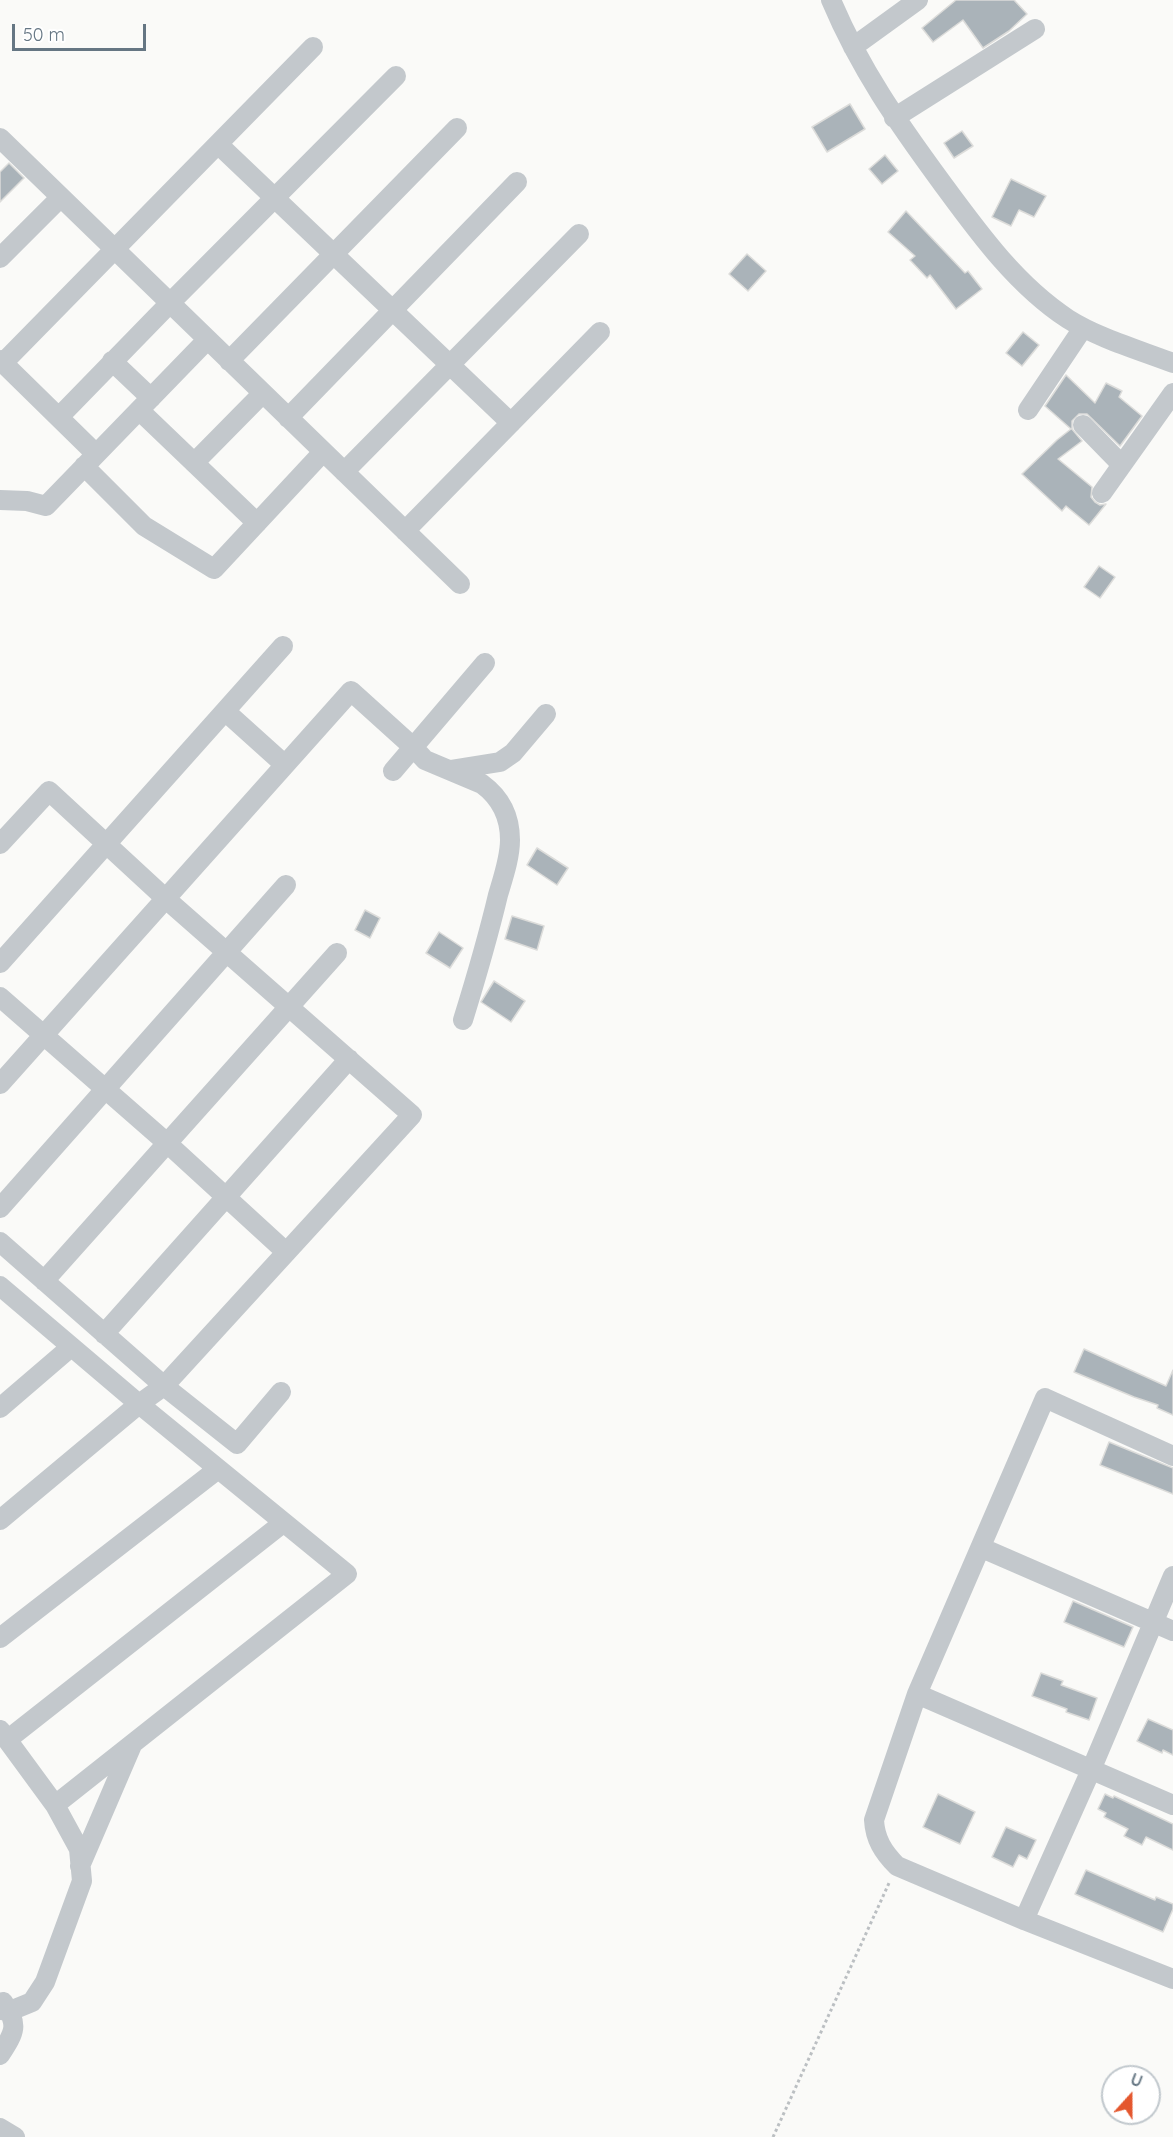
<!DOCTYPE html>
<html>
<head>
<meta charset="utf-8">
<style>
  body { margin:0 }
  #map { position:relative; width:1173px; height:2137px; overflow:hidden; background:#fafaf8; font-family:Quicksand,sans-serif }
  canvas { display:block }
  .north { position:absolute; left:1101px; top:2065px; width:60px; height:60px; box-sizing:border-box; background:#fff; border:2px solid #c1c8cd; border-radius:50%; rotate:21deg; font-size:16px; font-weight:700; line-height:24px; text-align:center; color:#657683 }
  .north::after { content:''; display:block; margin:auto; width:21px; height:27px; background:#e4572e; clip-path:polygon(50% 0,100% 100%,50% 72%,0 100%) }
  .scale { position:absolute; left:12px; top:24px; width:134px; height:27px; box-sizing:border-box; border:3px solid #657683; border-top:0; padding-left:8px; font-size:18px; line-height:21px; white-space:nowrap; color:#657683; -webkit-text-stroke:4px #fff; paint-order:stroke }
</style>
</head>
<body>
<div id="map">
<canvas width="1173" height="2137"></canvas>
<div class="north">U</div>
<div class="scale">50 m</div>
</div>
<script>
const context = document.querySelector('canvas').getContext('2d');
context.lineJoin = 'round';
function paint(path, color) {
  context.fillStyle = color;
  context.fill(path, 'evenodd');
}
function strokePath(path, color, width, dash) {
  context.strokeStyle = color;
  context.lineWidth = width;
  context.lineCap = dash ? 'butt' : 'round';
  context.setLineDash(dash || []);
  context.stroke(path);
}
const building = new Path2D(`
  M956 0H1014L1027 14 1009 31 983 48 963 20 933 42 922 28Z
  M850 104 865 129 827 152 812 127Z
  M962 131 973 146 954 158 944 143Z
  M885 155 898 171 882 184 869 169Z
  M9 163 24 178 0 202V172Z
  M1011 179 1046 196 1034 217 1019 210 1011 226 992 217Z
  M906 211 965 273 968 271 982 289 956 309 930 275 927 278 910 260 915 256 888 232Z
  M747 254 766 271 748 291 729 274Z
  M1023 332 1039 345 1022 366 1006 353Z
  M1066 375 1095 403 1106 383 1122 391 1119 397 1142 416 1120 446 1087 414H1079L1072 421V429L1082 441 1058 459 1092 487 1091 497 1095 502 1100 505 1106 504 1089 525 1066 506 1062 511 1022 474 1057 440 1071 429 1045 406Z
  M1099 566 1115 577 1100 598 1084 587Z
  M537 848 568 868 557 885 527 865Z
  M365 910 380 918 370 938 355 930Z
  M512 916 544 926 537 950 505 939Z
  M439 932 463 948 450 968 426 953Z
  M494 981 525 1001 511 1022 481 1002Z
  M1084 1349 1166 1386 1173 1370V1415L1157 1408 1158 1405 1134 1397 1074 1372Z
  M1109 1442 1173 1468V1494L1100 1465Z
  M1073 1601 1133 1627 1124 1647 1064 1622Z
  M1041 1673 1063 1681 1061 1685 1097 1698 1089 1720 1066 1712 1067 1709 1032 1696Z
  M1148 1719 1173 1730V1755L1163 1750 1162 1753 1137 1741Z
  M938 1794 975 1812 960 1844 923 1827Z
  M1105 1794 1113 1798 1114 1796 1173 1824V1850L1146 1837 1142 1845 1124 1836 1128 1829 1104 1817 1106 1813 1098 1809Z
  M1006 1827 1036 1840 1027 1859 1019 1855 1013 1867 992 1857Z
  M1086 1870 1155 1900 1156 1897 1173 1904V1909L1163 1932 1075 1894Z`);
const path = new Path2D(`
  M773 2137 890 1881`);
const street = new Path2D(`
  M831 0C860 69 898 123 942 183 978 232 1016 285 1068 319 1098 338 1139 350 1173 363
  M853 47 918 0
  M894 118 1035 29
  M0 138 460 584
  M219 145 511 423
  M0 258 61 197
  M0 360 96 454
  M112 361 151 398
  M229 361 457 128
  M3 363 313 47
  M139 410 257 523
  M1028 410 1083 328
  M59 417 169 304 396 76
  M288 418 517 182
  M1083 425 1122 465
  M194 463 263 393
  M84 466 144 526 214 569 323 452
  M344 472 579 234
  M1102 493 1173 393
  M0 500 27 501 46 506 207 340
  M405 531 600 332
  M225 711 285 765
  M450 770 500 762 513 753 546 714
  M393 771 485 663
  M0 844 49 791 166 899 412 1115 164 1386 139 1404 0 1520
  M0 963 283 646
  M0 997 167 1143 286 1252
  M0 1084 351 691 413 747 425 760 482 784C501 798 510 817 510 840 510 858 503 878 498 895 488 937 476 978 463 1020
  M0 1208 286 885
  M0 1242 164 1386 237 1444 281 1392
  M44 1281 337 953
  M0 1286 139 1404 347 1574 55 1805
  M104 1334 349 1059
  M0 1408 71 1347
  M982 1548 1173 1631
  M0 1638 218 1469
  M917 1694 1045 1398 1173 1456
  M0 1730 55 1805 79 1849 82 1881 45 1982 32 2002 10 2011 0 2010
  M7 1740 283 1523
  M1173 1805 917 1694 874 1820C875 1839 883 1852 897 1866L1024 1920 1173 1979
  M80 1866 132 1745
  M1024 1920 1091 1770 1173 1576
  M0 2055C14 2033 20 2025 3 2002
  M0 2128 15 2137`);
paint(building, '#aab3b9');
strokePath(building, '#dcdcda', 1.5);
strokePath(path, '#bbbfc2', 3, [3, 3]);
strokePath(street, '#c3c8cc', 20);
</script>
</body>
</html>
